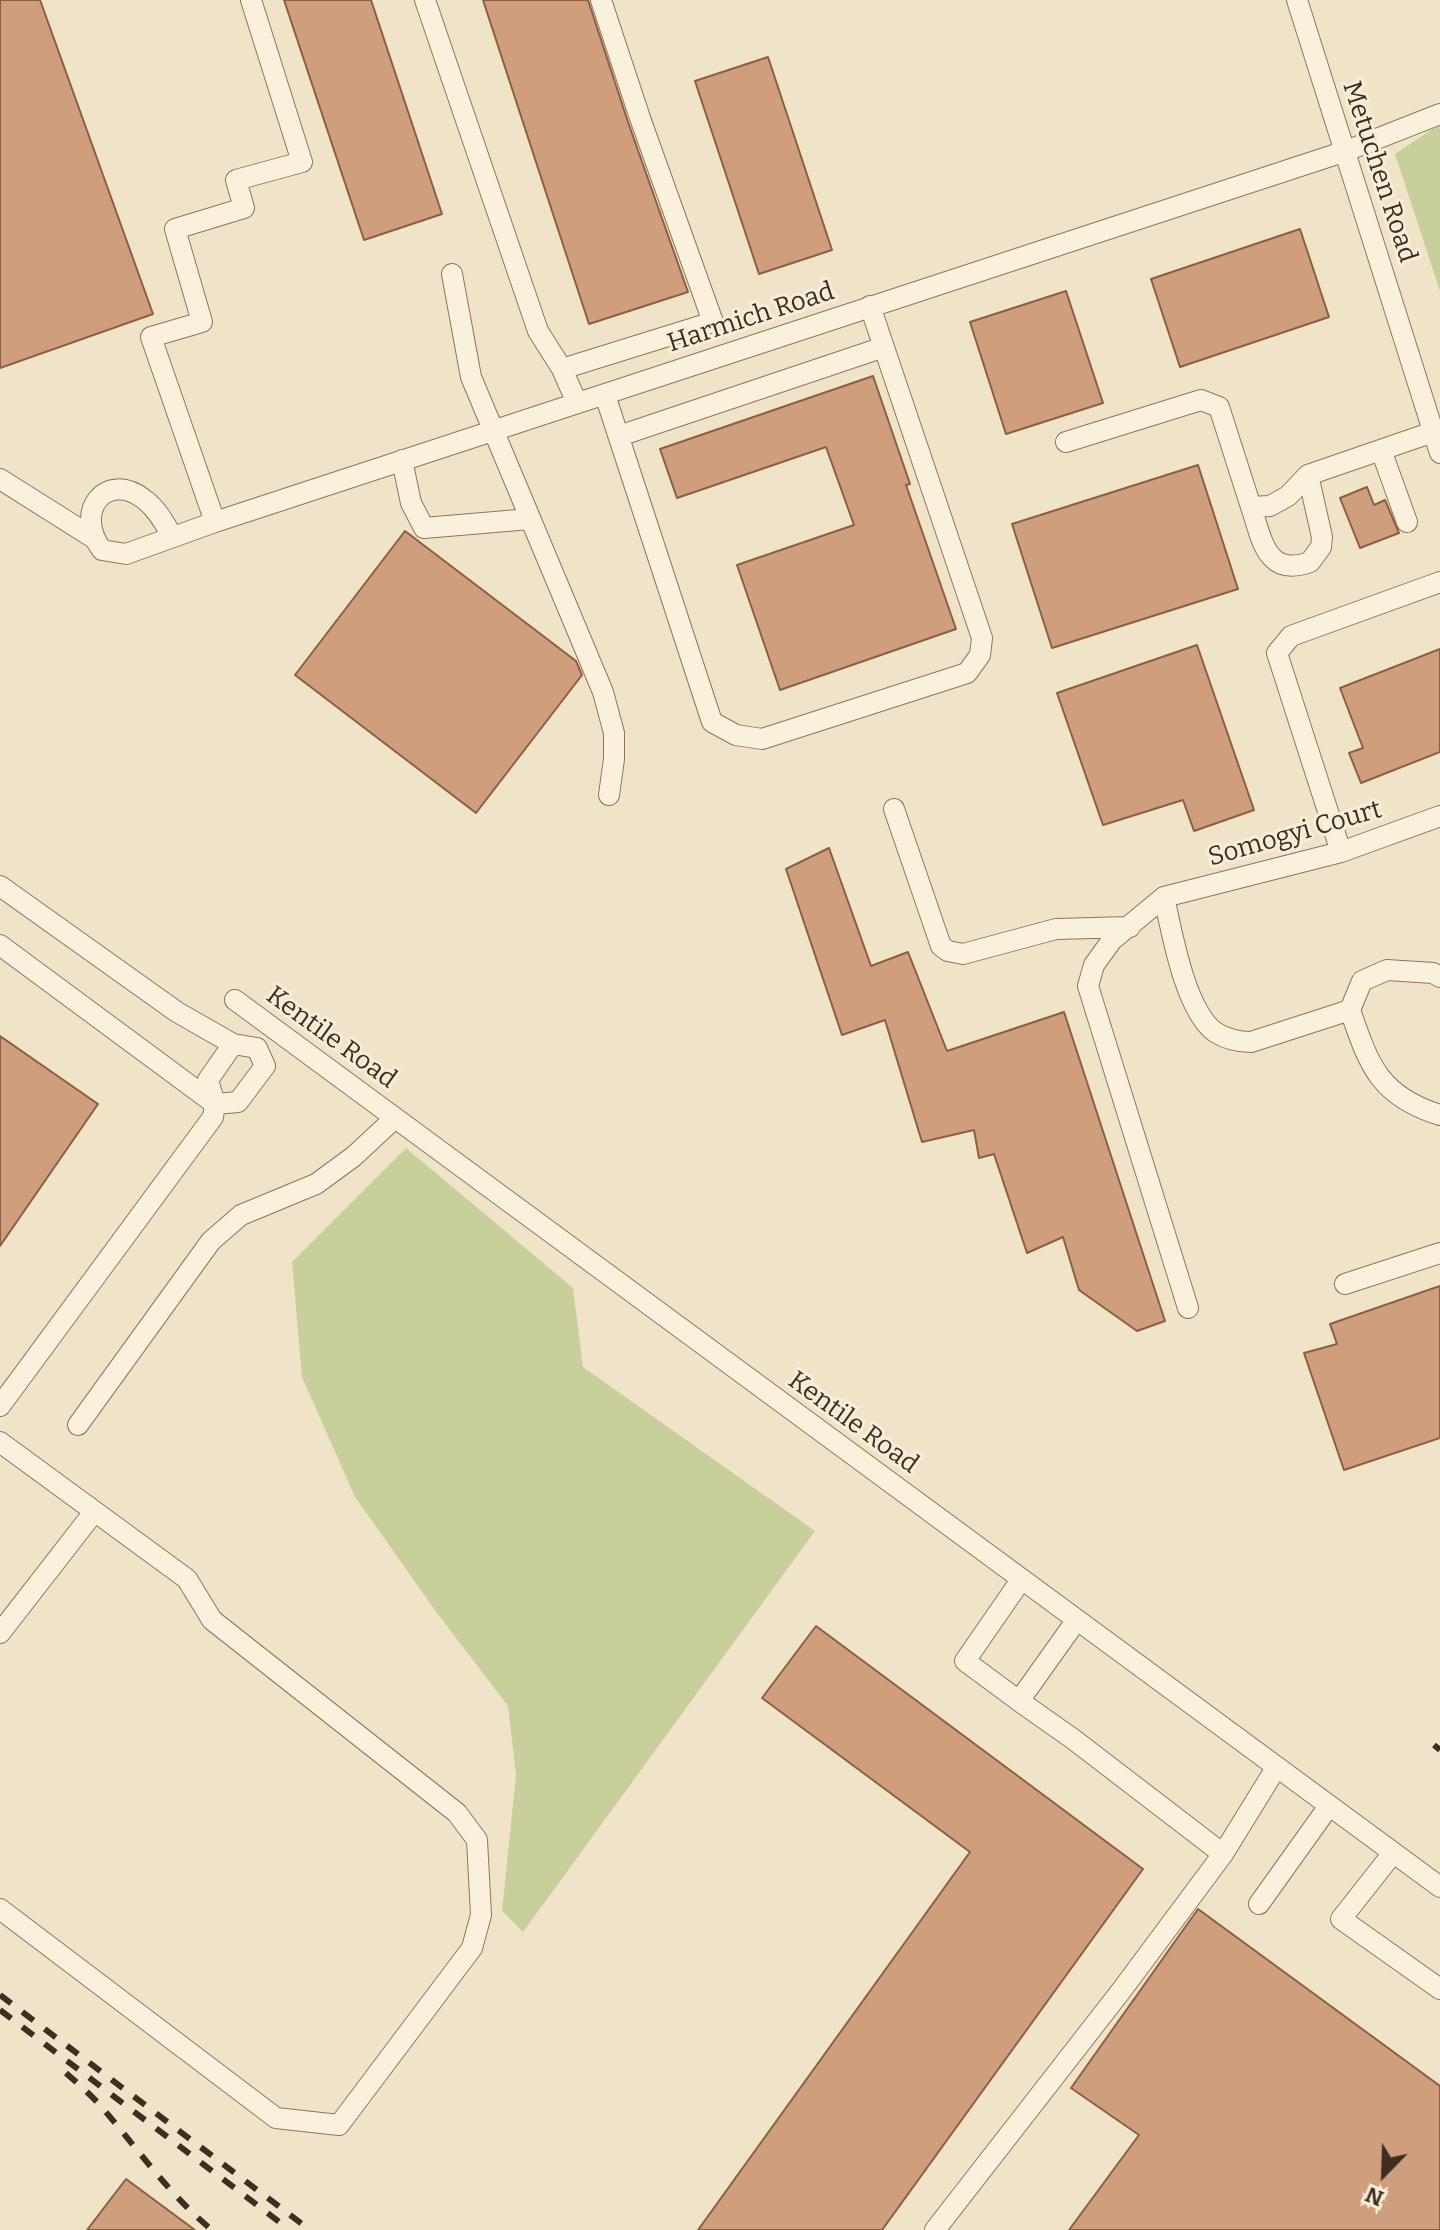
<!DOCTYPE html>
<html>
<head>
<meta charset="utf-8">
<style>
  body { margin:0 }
  #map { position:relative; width:1440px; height:2230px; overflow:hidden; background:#f0e4c8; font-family:Bitter,serif }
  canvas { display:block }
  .north { position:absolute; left:1344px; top:2134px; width:80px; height:80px; -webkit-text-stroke:6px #f7eed8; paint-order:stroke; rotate:203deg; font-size:22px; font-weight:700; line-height:32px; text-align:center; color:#3d2e20 }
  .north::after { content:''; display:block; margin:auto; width:28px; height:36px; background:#3d2e20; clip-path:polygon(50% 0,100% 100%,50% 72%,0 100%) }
</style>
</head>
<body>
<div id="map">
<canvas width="1440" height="2230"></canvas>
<div class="north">N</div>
</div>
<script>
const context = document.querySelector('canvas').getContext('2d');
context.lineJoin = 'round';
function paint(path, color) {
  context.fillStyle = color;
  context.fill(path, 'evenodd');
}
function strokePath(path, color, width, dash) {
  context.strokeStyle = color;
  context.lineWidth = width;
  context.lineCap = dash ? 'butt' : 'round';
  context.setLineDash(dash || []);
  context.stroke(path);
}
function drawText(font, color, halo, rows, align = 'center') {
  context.font = font + ' Bitter,serif';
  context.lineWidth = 6;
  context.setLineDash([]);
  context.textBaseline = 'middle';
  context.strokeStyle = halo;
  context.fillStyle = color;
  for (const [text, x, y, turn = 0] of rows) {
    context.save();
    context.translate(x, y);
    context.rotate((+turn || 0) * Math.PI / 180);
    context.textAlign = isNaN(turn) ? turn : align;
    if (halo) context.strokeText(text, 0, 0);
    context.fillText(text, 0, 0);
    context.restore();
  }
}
const green = new Path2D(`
  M1440 124V291L1395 154Z
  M406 1148 573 1288 583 1367 815 1531 523 1932 502 1911 516 1775 508 1706 437 1613 355 1497 302 1377 292 1262Z`);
const building = new Path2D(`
  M0 0H40L153 314 0 368Z
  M284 0H371L442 214 364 240Z
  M483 0H588L628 122 688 292 589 324Z
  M768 57 832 250 759 274 695 81Z
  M1300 229 1329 317 1180 367 1151 279Z
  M1066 291 1103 403 1006 434 970 322Z
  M873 376 910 484 906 485 956 629 780 690 737 565 854 525 826 447 677 498 660 449Z
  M1198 465 1238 589 1052 648 1012 524Z
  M1367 487 1374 505 1385 500 1399 533 1360 548 1340 498Z
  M405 531 576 661 582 675 476 813 295 675Z
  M1197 645 1254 810 1194 831 1183 800 1103 825 1057 693Z
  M1440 649V752L1361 783 1349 753 1363 748 1340 688Z
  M829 848 871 966 908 952 947 1051 1064 1012 1165 1321 1137 1331 1079 1290 1063 1237 1027 1253 994 1154 979 1158 974 1130 922 1142 885 1020 842 1035 786 869Z
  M0 1036 98 1104 0 1246Z
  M1440 1286V1438L1344 1470 1304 1353 1337 1344 1330 1324Z
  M816 1626 1143 1869 882 2230H698L970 1852 762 1698Z
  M1198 1909 1440 2086V2230H1069L1139 2135 1071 2088Z
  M126 2179 195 2230H87Z`);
const minor = new Path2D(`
  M425 0 538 331 562 369 577 403
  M1297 0 1440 453
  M452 274 471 377 603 692 614 733V759L609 795
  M562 369 713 322 640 118 601 0
  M605 395 712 722 736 735 762 739 967 673 980 655 982 638 870 306
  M619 436 884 347
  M1066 442 1201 400 1219 407 1251 507 1270 506 1288 496 1308 475 1433 432
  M1381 450 1407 522
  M402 460 411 503 424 528 530 519
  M0 479 92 537
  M1251 507C1262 539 1266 578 1310 562L1321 547 1322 537 1308 475
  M215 522 151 337 202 322 175 229 244 208 236 180 302 162 251 0
  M172 536C165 524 157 509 145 500 106 469 73 512 102 550L126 554 215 522 1346 151 1440 114
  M894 809 941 946 948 951 963 954 1056 929 1130 927
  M1341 852 1277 653 1291 636 1440 582
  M0 886 177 1012 233 1044
  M1164 897C1172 933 1185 1010 1215 1032 1226 1039 1238 1042 1251 1042L1350 1010
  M0 945 215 1104 213 1117 0 1406
  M1440 977 1433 973 1387 970 1362 981 1350 1010C1369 1065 1379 1096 1440 1115
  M235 1000 1440 1887
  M233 1044 257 1048 265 1066 238 1102 215 1104 208 1080Z
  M1345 1284 1440 1253
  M1188 1308 1088 986 1094 965 1112 940 1164 897 1341 852 1440 816
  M78 1425 211 1241 241 1215 316 1184 353 1157 395 1118
  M0 1442 187 1579 212 1620 457 1813 477 1840 481 1915 472 1948 339 2125 276 2118 0 1909
  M1021 1580 965 1661 1019 1701 1076 1621
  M0 1633 94 1512
  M1019 1701 1073 1739 1223 1854 1276 1768
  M1393 1853 1341 1919 1440 1989
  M1259 1904 1329 1806
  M935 2230 1121 1991 1223 1854`);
const rail = new Path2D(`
  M1434 1745 1440 1750
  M0 1995 310 2230
  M0 2010 290 2230
  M66 2073C77 2083 88 2092 98 2103 136 2146 168 2194 212 2230`);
const streetNames = [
  ["Metuchen Road",1379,172,72],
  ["Harmich Road",751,318,-18],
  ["Somogyi Court",1295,834,-16],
  ["Kentile Road",331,1038,36],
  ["Kentile Road",853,1423,36]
];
paint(green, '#c9cf9b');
paint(building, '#cf9f7d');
strokePath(building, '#8d5f41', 2);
strokePath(minor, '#8d765c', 22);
strokePath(minor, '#faf1dc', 20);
strokePath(rail, '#3d2e20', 6, [14, 14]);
drawText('26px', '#3d2e20', '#f7eed8', streetNames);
</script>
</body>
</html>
